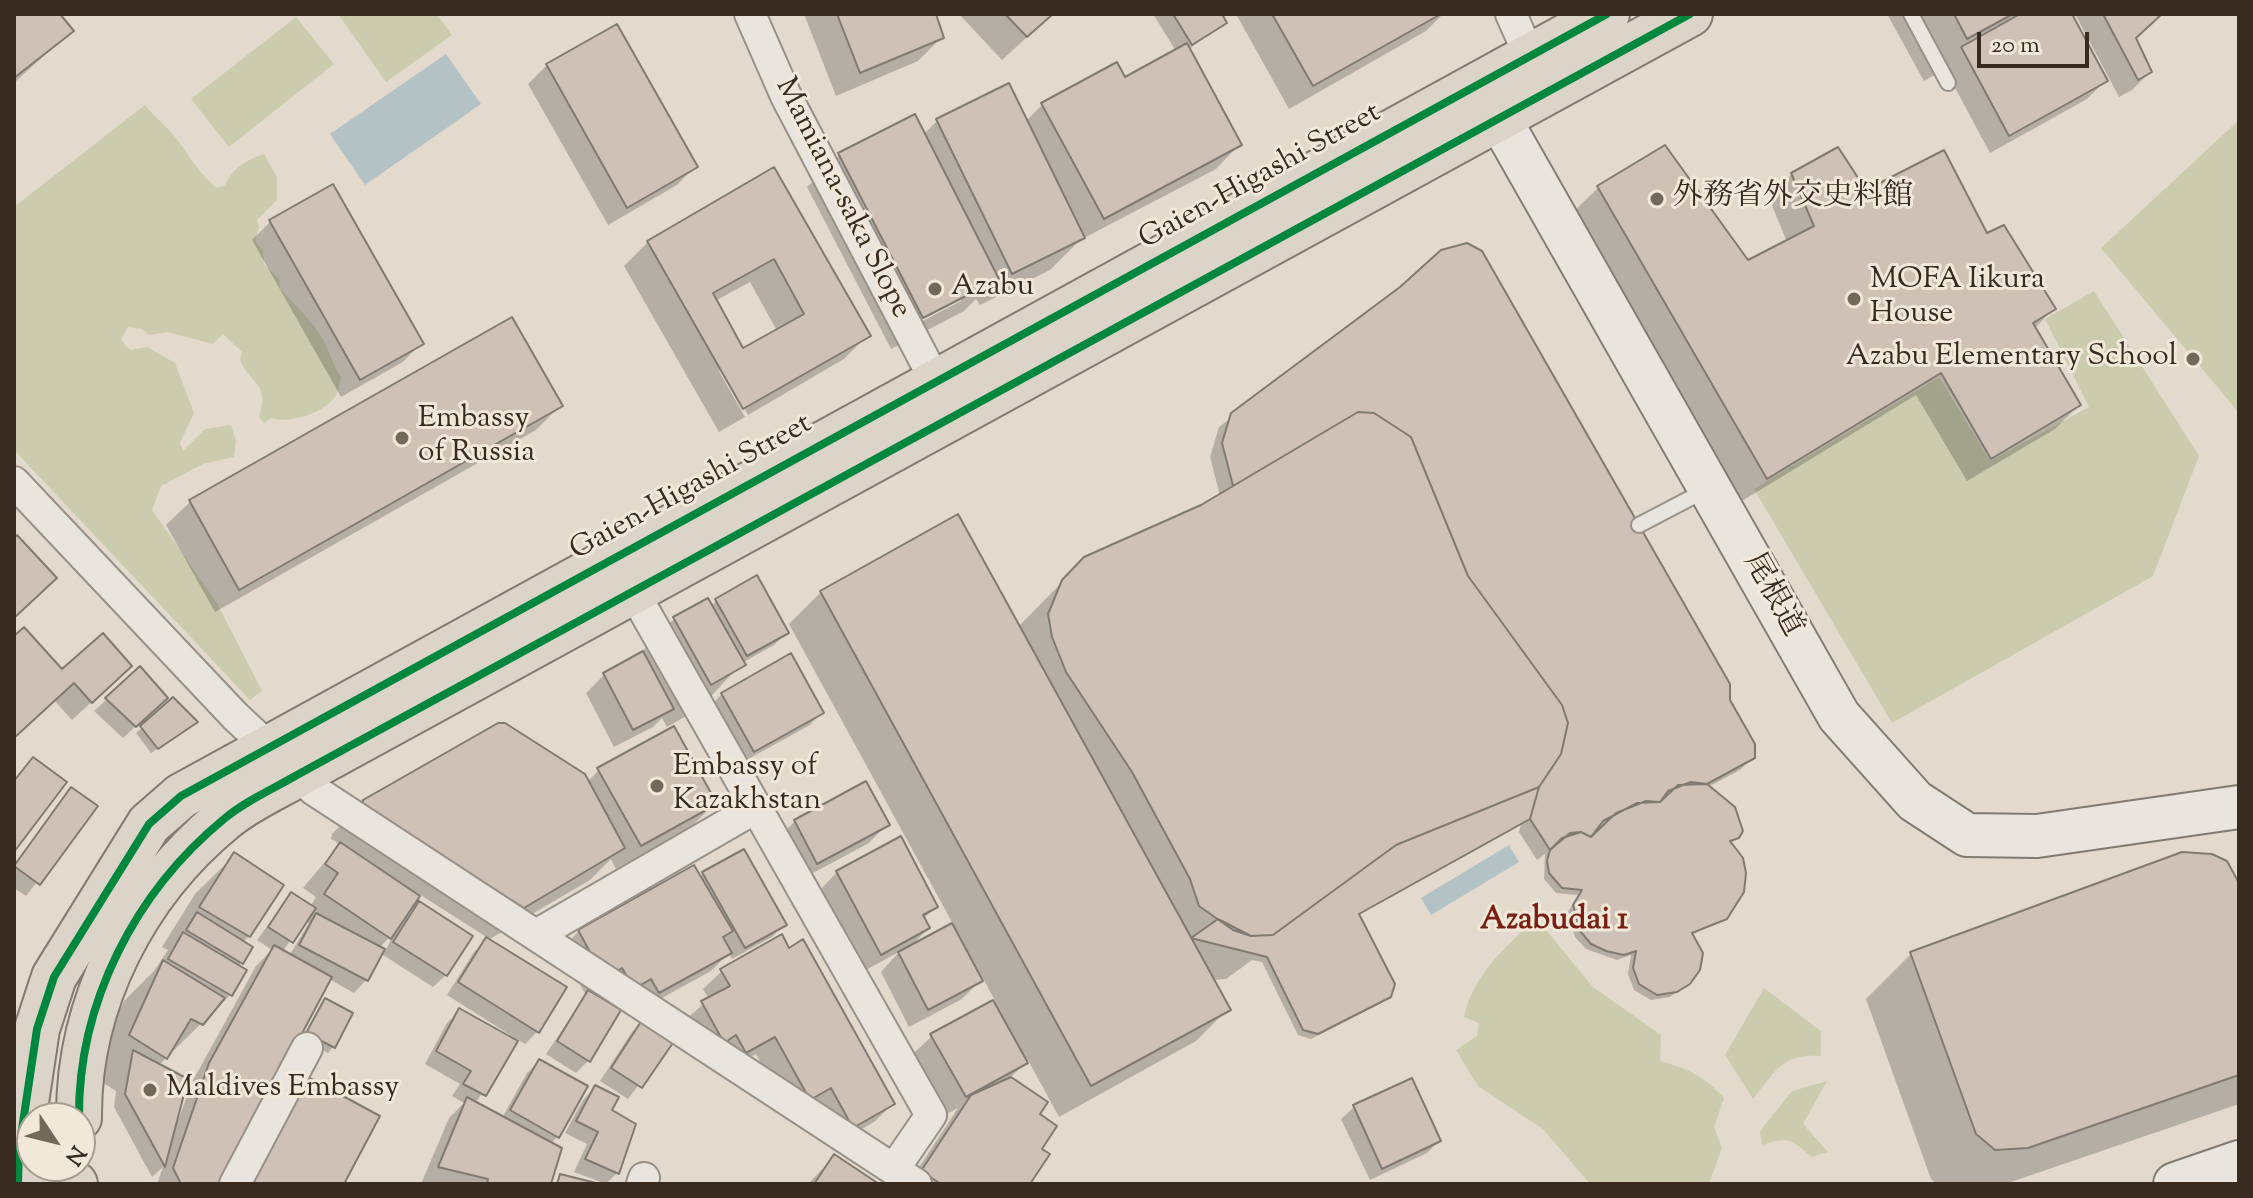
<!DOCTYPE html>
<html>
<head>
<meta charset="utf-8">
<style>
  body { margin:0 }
  #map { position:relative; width:2253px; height:1198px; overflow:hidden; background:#e3dacd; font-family:"Sorts Mill Goudy",serif }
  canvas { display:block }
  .frame { position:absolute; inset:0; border:16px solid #372a1f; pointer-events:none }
  .north { position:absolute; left:16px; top:1102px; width:80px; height:80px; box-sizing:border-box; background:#f2e8d9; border:2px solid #a79c8f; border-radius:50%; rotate:125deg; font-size:22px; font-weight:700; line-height:32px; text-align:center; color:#372a1f }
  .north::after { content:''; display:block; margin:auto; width:28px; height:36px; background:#73685c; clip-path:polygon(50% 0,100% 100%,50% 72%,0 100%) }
  .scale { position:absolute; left:1977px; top:32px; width:112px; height:36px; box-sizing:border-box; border:4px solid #372a1f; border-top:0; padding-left:10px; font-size:24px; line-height:28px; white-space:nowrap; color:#372a1f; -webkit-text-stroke:6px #f2e8d9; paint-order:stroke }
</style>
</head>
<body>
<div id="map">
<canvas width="2253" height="1198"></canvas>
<div class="frame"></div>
<div class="north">N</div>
<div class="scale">20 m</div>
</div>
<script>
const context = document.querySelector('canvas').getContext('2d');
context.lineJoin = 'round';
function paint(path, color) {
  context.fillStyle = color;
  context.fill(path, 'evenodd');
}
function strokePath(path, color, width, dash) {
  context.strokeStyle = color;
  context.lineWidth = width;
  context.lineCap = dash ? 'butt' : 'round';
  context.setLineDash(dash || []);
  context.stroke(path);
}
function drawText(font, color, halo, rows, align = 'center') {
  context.font = font + ' "Sorts Mill Goudy","Noto Serif JP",serif';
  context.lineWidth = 6;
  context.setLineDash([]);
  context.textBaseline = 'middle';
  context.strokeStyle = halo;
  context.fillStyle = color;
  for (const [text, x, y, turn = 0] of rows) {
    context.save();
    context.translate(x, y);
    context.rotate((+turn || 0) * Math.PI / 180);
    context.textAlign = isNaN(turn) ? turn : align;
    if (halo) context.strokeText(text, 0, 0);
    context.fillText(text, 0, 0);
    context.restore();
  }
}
const green = new Path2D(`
  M338 14H437L452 35 386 82Z
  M296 17 334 64 229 147 191 99Z
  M145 105C154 117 168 127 176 138 190 156 198 173 217 188L225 185C233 168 246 160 264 154L277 177V200L257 220 259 227 255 241 263 251 264 264 279 279 280 289C292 302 319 328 325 343 330 355 334 366 341 378 340 383 338 392 335 397 322 414 289 424 271 418L264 423 259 417C270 381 250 385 240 360L242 352 223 334 213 344 167 332 149 335 142 329 128 327 121 340 130 350 147 347 175 363 194 413 180 443 183 451 205 429 231 425 236 441 234 457 203 464 161 486 152 510 217 603 262 691 250 700 14 450V207Z
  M2239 120V413L2101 248Z
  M2094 291 2199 456 2153 576 1892 723 1754 489 1939 377 1990 461 2089 407 2045 319Z
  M1536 918 1593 987 1661 1035 1660 1061C1689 1069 1704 1076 1724 1098L1714 1127 1722 1148 1709 1184H1590L1543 1129 1478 1086 1456 1050 1477 1036 1479 1023 1464 1017C1473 974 1506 947 1536 918Z
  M1764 988 1821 1031V1056C1782 1053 1775 1072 1753 1099L1725 1055Z
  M1827 1081 1803 1124 1828 1152 1811 1157C1792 1138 1787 1137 1762 1145L1760 1131 1792 1091Z`);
const water = new Path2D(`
  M446 54 481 104 365 185 330 134Z
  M1509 845 1519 862 1431 915 1421 898Z`);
const shadow = new Path2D(`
  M14 14H58L71 31 14 83Z
  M804 14H936L942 37 918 61 836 96Z
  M959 14H1052L1002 60Z
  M1153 14H1220L1225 22 1188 50 1239 145 1216 169 1080 240 1050 270 980 305 976 299 964 311 891 349 807 187 840 155 923 135 937 121 1008 86 1026 121 1043 104 1124 79 1176 51ZM961 296V301L915 325 913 321Z
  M1236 14H1443L1426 31 1289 109Z
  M1887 14H2069L2105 81 2087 99 1990 153 1945 69 1924 81Z
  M2075 14H2161L2134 39 2150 72 2132 90 2119 97Z
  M547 65 695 167 677 185 608 225 528 84Z
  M773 170 868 335 844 359 748 415 722 368 719 371 745 417 719 432 624 266 648 242ZM750 282 777 331 742 351 715 301Z
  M1792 174 1865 193 1986 236 2053 309 2034 329 2079 405 2055 429 1967 481 1916 395 1742 501 1574 211 1598 188 1748 263 1787 242 1769 198Z
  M270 222 421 343 403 362 341 397 252 240Z
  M1401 288 1728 701 1753 757 1740 770 1708 787 1738 837 1730 844 1725 918 1691 935 1689 983 1670 997 1651 1000 1634 990 1628 974 1631 955 1617 960 1586 949 1575 937 1568 912 1578 895 1556 893 1544 879 1545 854 1537 860 1519 832 1521 825 1358 915 1389 996 1383 1002 1311 1039 1298 1035 1262 962 1252 960 1226 979 1212 980 1228 1009 1196 1041 1059 1117 1028 1060 1010 1078 1037 1115 1039 1149 1027 1184H908L958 1108 947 1114 913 1054 932 1036 995 1001 983 978 962 999 909 1027 881 972 899 952 862 972 819 891 837 872 936 907 923 919 928 928 910 948 953 924 789 624 821 592 1018 627 1085 559 1220 496 1210 457 1219 427ZM1605 825 1606 826 1583 843 1593 831Z
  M560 406 536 430 215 612 166 525 190 502Z
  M717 600 787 633 774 645 742 663 700 708 667 727 662 718 653 727 614 747 586 693 604 675 636 658 674 619 711 606Z
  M14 639 62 672 111 684 72 720 54 700 14 737Z
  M140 669 153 710 123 738 94 711Z
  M722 694 822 712 810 725 741 763 710 706Z
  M173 700 190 727 151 753 136 733Z
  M599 770 715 803 691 827 616 869 611 859 590 880 488 940 564 988 537 1032 525 1044 516 1039 475 1104 502 1118 527 1073 539 1061 557 1137 550 1144 549 1184H421L449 1118 464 1103 452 1096 460 1084 425 1064 447 1023 460 1011 508 1038 510 1035 447 995 474 952 488 938 419 894 404 919 420 904 470 937 446 975 433 987 380 953 366 980 354 993 329 979 220 1184H157L163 1167 152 1177 114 1107 116 1091 91 1075 124 1001 154 971 168 950 162 947 195 894 235 855 249 936 242 943 251 948 238 967 230 995 158 1066 178 1121 191 1084 256 966 272 950 257 940 291 894 310 907 316 897 303 888 340 844 331 839 332 834 364 801 587 782ZM305 921 309 923 289 956 282 952ZM395 932 385 951 379 948Z
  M72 790 95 806 26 896 14 888V864Z
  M795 821 887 824 869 843 798 881 777 840Z
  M693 868 699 878 704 873 784 924 772 937 732 959 729 953 711 971 640 1010 632 996 615 1006 603 985 589 993V1060L576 1073 546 1054 586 995 560 950 579 931Z
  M2239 889V1104L2005 1184H1937L1931 1179 1866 999 1911 954Z
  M788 950 893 1104 874 1122 834 1145 791 1117 756 1054 727 1070 684 1021 709 999 703 989 722 971Z
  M325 1001 333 1047 328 1053 302 1039Z
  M644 1019 674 1038 628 1099 600 1081 632 1032Z
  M1411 1080 1439 1141 1427 1153 1370 1180 1341 1119 1354 1107Z
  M595 1087 609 1111 617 1173 606 1184 574 1172 587 1144 565 1133 583 1100Z
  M834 1157 875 1184H808Z`);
const building = new Path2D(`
  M14 14H60L74 31 14 78Z
  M837 14H936L944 38 860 73Z
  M1005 14H1053L1027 37Z
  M1173 14H1222L1227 23 1192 45Z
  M1272 14H1441L1313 86Z
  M1954 14H2013L1967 39Z
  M2020 14H2072L2108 81 2009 136 1961 47Z
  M2103 14H2162L2136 38 2152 72 2138 80Z
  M617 24 698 167 627 208 546 64Z
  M1187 43 1242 145 1104 219 1041 103 1117 62 1125 77Z
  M1009 83 1085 238 1012 274 936 119Z
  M915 114 999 279 923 318 838 153Z
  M1665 145 1748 260 1814 226 1791 173 1838 147 1866 190 1944 150 1987 233 2004 225 2056 309 2033 323 2081 405 1991 459 1941 373 1767 479 1597 186Z
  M774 167 871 336 743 409 647 241ZM774 259 804 314 743 348 713 293Z
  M333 184 424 344 360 380 269 220Z
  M1467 243 1482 251 1730 684V700L1755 744V758L1707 784 1678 785 1660 802 1637 803 1603 821 1591 837 1581 832 1570 833 1550 850 1530 819 1539 787 1561 754 1568 723 1562 705 1468 576 1411 437 1374 413 1358 412 1233 486 1222 443 1231 413 1400 287 1441 250Z
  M512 317 563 406 239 590 189 500Z
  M1358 412 1374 413 1411 437 1468 576 1562 705 1568 723 1561 754 1539 787 1396 845 1273 935 1251 936 1233 930 1199 906 1190 879 1132 772 1066 672 1052 637 1048 614 1062 580 1084 557 1201 505Z
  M958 514 1231 1010 1091 1086 820 591Z
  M17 535 57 578 14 618V538Z
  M757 575 789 633 747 656 715 599Z
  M708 598 746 665 711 685 673 617Z
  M24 627 62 669 103 633 132 666 92 703 74 683 14 738V636Z
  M643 651 674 709 633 730 603 673Z
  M791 653 824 713 754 752 721 693Z
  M140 666 168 698 136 727 105 698Z
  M173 697 198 722 158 749 140 726Z
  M498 723H505L585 774 625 848 524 908 362 806 363 800Z
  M674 726 717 804 641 846 597 768Z
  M33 757 67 782 14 852V781Z
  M866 781 890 825 817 864 794 820Z
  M1691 782 1707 784 1735 807 1743 831 1739 838 1730 841 1743 858 1746 873 1744 892 1727 919 1692 933 1703 953 1700 970 1690 984 1677 992 1657 995 1639 984 1633 968 1636 951 1624 955 1606 951 1591 944 1580 931 1573 905 1582 890 1562 888 1549 873 1547 861 1550 850 1562 838 1581 832 1591 837 1616 813 1646 801 1660 802 1668 791Z
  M71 787 98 806 40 885 14 866Z
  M1539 787 1530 819 1359 914 1395 984 1391 997 1318 1034 1303 1030 1267 957 1191 938 1218 919 1251 936 1273 935 1396 845Z
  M901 836 938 907 923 915 930 928 881 955 836 871Z
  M340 842 420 896 391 939 324 894 338 873 325 864Z
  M744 849 787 925 745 948 702 872Z
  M234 852 284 885 250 937 199 907Z
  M2182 852 2212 854 2227 861 2239 883V1075L2028 1148 1995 1150 1976 1134 1910 952Z
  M694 865 733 931 723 937 732 953 659 993 651 979 634 989 622 968 604 978 578 930Z
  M291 892 316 908 293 943 268 927Z
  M419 901 473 936 447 976 393 942Z
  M197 912 253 947 243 964 186 930Z
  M316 913 385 949 368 981 299 945Z
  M952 923 983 981 928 1010 898 952Z
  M183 932 247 970 232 996 168 959Z
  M782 934 789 948 803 939 895 1104 853 1128 831 1088 810 1100 775 1037 746 1053 736 1035 724 1043 701 1001 730 986 720 969Z
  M486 937 567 987 539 1033 458 982Z
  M274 945 332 977 222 1184H181L173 1168 209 1063Z
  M163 960 225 998 203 1025 191 1019 167 1059 129 1035Z
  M588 990 621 1010 590 1062 557 1041Z
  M325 998 353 1013 335 1048 306 1033Z
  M993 1000 1028 1063 966 1097 930 1034Z
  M459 1008 518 1041 486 1096 463 1084 471 1071 436 1051Z
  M644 1017 677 1037 642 1088 611 1068Z
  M133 1050 188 1079 165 1167 125 1094Z
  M539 1059 588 1086 559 1138 510 1110Z
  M304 1075 380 1116 344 1184H246Z
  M1011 1077 1048 1102 1040 1114 1057 1126 1042 1149 1050 1154 1030 1184H941L921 1171 971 1095Z
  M1412 1078 1441 1141 1382 1169 1353 1105Z
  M595 1085 619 1097 612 1110 636 1124 619 1174 585 1159 598 1132 576 1121Z
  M467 1097 562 1148 551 1184H487L488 1179 438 1167Z
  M834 1154 879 1184H814Z
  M560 1174 600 1184H557Z`);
const lane = new Path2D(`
  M1911 14 1948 83
  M1639 525 1706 490`);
const street = new Path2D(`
  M750 14 786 96 936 382
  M1511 14 1530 57
  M14 482 235 716 314 790 916 1184
  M634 593 931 1115 894 1169
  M536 935 757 807
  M235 1184 307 1048
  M642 1184 644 1178`);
const secondary = new Path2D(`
  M1483 90 1839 716 1915 801 1967 835 2037 836 2239 807
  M2175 1184 2239 1162`);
const primary = new Path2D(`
  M79 1118C78 1003 135 892 224 819 245 801 273 789 297 775L1690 14
  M18 1184 19 1149 37 1029 54 977 149 824 181 796 1607 14`);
const highway = new Path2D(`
  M14 1146 32 1157
  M46 1166 75 1184`);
const cycleway = new Path2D(`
  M79 1118C78 1003 135 892 224 819 245 801 273 789 297 775L1690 14
  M18 1184 19 1149 37 1029 54 977 149 824 181 796 1607 14`);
const markers = [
  [1657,199,8,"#73685c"],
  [935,289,8,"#73685c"],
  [1854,299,8,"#73685c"],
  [2193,359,8,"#73685c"],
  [402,438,8,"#73685c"],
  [657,786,8,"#73685c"],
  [150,1090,8,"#73685c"]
];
const streetNames = [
  ["Gaien-Higashi Street",1261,178,-29],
  ["Mamiana-saka Slope",841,199,63],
  ["Gaien-Higashi Street",692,489,-29],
  ["尾根道",1771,596,61]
];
const poiNames = [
  ["外務省外交史料館",1673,199],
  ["MOFA Iikura",1870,282],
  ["House",1870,316],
  ["Azabu",951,289],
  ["Azabu Elementary School",2177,359,"right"],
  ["Embassy",418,421],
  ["of Russia",418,455],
  ["Embassy of",673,769],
  ["Kazakhstan",673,803],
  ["Maldives Embassy",166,1090]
];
const neighbourhoodNames = [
  ["Azabudai 1",1554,923]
];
paint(green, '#cbccae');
paint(water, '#b3c2c5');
paint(shadow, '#0003');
paint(building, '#cfc1b6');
strokePath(building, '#807a72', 2);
strokePath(lane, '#989189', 18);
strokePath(street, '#989189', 34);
strokePath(secondary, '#807a72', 46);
strokePath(primary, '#807a72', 48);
strokePath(highway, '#807a72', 48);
strokePath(lane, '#e9e4de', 14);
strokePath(street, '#e9e4de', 30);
strokePath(secondary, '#e9e4de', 42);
strokePath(primary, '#dcd4c9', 44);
strokePath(highway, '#dcd4c9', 44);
strokePath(cycleway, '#00873e', 8);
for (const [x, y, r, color] of markers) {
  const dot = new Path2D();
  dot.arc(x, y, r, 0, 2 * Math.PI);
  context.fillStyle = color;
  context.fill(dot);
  strokePath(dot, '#f2e8d9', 3);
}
drawText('30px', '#372a1f', '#f2e8d9', streetNames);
drawText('30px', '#372a1f', '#f2e8d9', poiNames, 'left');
drawText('bold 32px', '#7a1f14', '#f2e8d9', neighbourhoodNames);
</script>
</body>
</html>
